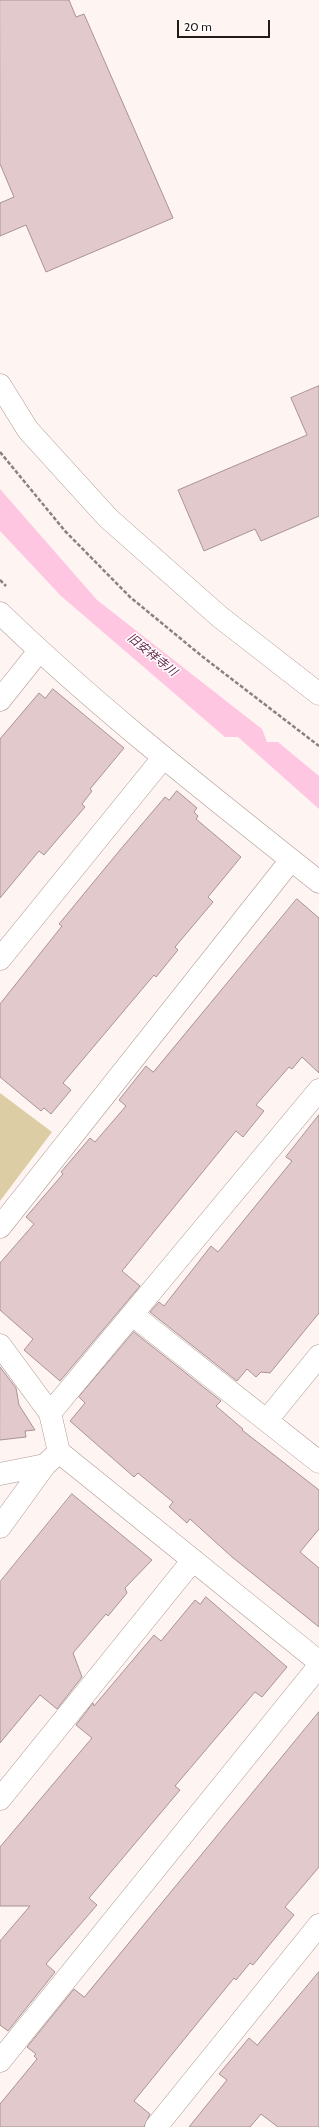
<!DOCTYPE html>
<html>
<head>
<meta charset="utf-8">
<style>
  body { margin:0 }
  #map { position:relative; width:319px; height:2127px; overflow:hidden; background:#fef5f2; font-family:Cabin,sans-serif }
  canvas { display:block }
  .scale { position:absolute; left:177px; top:20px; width:93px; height:18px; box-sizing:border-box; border:2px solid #231b18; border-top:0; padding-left:5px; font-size:12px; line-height:14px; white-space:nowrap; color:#231b18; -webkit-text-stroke:3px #fff; paint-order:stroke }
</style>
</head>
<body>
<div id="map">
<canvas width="319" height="2127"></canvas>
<div class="scale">20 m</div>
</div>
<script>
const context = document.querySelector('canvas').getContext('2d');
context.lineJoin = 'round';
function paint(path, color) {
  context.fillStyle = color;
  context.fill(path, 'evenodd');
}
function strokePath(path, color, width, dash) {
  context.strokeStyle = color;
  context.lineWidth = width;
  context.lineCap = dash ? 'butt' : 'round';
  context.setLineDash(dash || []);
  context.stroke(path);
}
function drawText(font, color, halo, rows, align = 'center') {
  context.font = font + ' Cabin,"Noto Sans JP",sans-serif';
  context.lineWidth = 3;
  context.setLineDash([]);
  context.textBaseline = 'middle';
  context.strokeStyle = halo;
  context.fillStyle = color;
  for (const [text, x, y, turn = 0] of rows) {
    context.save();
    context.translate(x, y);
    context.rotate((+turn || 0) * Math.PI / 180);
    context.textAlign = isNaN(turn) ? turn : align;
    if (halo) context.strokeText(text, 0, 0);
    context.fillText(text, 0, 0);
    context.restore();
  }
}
const green = new Path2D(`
  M0 1093 52 1132 0 1201Z`);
const water = new Path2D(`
  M0 489 97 600 262 729 267 742H278L319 776V809L238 737H225L61 596 0 531Z`);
const building = new Path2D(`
  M0 0H69L76 17 84 14 173 218 46 272 26 225 0 236V203L14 197 0 164Z
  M319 386V516L261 541 255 529 204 551 178 490 307 435 291 398Z
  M53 689 124 748 90 789 92 791 82 804 85 807 44 855 39 851 0 898V739L39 693 45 698Z
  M177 791 197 808 194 812 198 816 196 819 241 857 208 897 213 902 175 947 178 950 156 977 154 975 63 1083 71 1090 51 1114 44 1108 41 1111 0 1077V1004L62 926 59 924 120 850 165 797 169 800Z
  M297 899 319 918V1073L302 1057 292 1069 289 1067 256 1105 264 1111 243 1137 236 1131 122 1271 140 1286 60 1381 24 1350 33 1339 0 1310V1263L34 1224 26 1217 63 1174 61 1172 90 1138 95 1142 126 1106 119 1100 146 1066 153 1072Z
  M319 1115V1313L270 1373 261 1372 256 1377 247 1369 237 1381 150 1312 159 1302 164 1306 211 1246 218 1252 292 1161 286 1157Z
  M134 1332 221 1401 216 1406 243 1429 242 1430 319 1490V1529L300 1552 319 1568V1627L232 1557 190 1519 187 1523 169 1507 173 1502 138 1473 134 1477 70 1421 85 1403 79 1397Z
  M0 1367 16 1388 19 1405 35 1430 25 1431 26 1437 0 1440Z
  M72 1494 152 1560 125 1588 127 1593 108 1616 106 1614 73 1653 82 1677 57 1709 40 1695 0 1743V1582Z
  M206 1597 287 1667 262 1697 255 1692 175 1786 180 1790 89 1898 97 1905 46 1964 55 1972 8 2031 0 2025V1941L30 1906H0V1847L92 1738 76 1725 93 1703 94 1706 154 1635 161 1641 195 1600 200 1604Z
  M319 1712V1867L285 1907 294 1915 253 1965 250 1963 236 1980 234 1978 134 2101 150 2114 144 2127H0V2104L37 2059 34 2056 36 2054 27 2047 74 1989 84 1997Z
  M319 1972V2127H278L261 2114 250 2127H189L227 2080 219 2074 249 2038 257 2045Z`);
const path = new Path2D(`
  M0 452 65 531 130 597 203 657 319 746
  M0 580 6 586`);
const minor = new Path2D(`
  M0 385 28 430 108 518 220 617 319 694
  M0 613C100 710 210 795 319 882
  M0 700 39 651
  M0 959 163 758
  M0 1227 291 860
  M133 1315 319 1462
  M0 1345 50 1413 59 1452 319 1662
  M50 1413 319 1090
  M267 1420 319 1356
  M0 1474 45 1465
  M0 1527 45 1465 59 1452
  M0 1799 193 1560
  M0 2061 319 1666
  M156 2127 319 1925`);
const waterNames = [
  ["旧安祥寺川",152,655,39]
];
paint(green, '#ddcda4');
paint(water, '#ffc6e2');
paint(building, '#e2c9cb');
strokePath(building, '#a99294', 1);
strokePath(minor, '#ad9891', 23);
strokePath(path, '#8b827f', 2.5, [4, 2]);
strokePath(minor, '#fff', 22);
drawText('italic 12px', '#622247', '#fff', waterNames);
</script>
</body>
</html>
